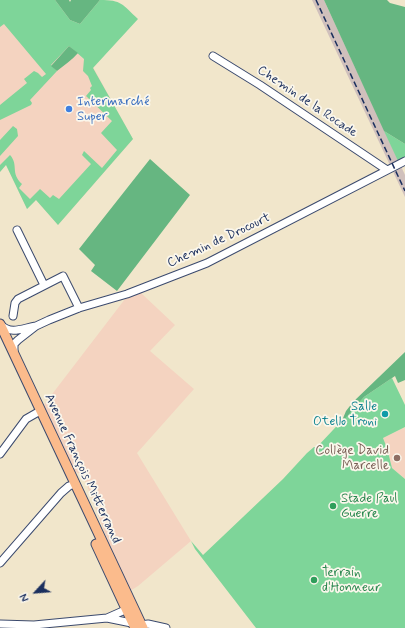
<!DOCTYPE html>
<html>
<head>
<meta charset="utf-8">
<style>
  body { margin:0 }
  #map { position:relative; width:405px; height:628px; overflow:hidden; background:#f1e6cb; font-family:Mynerve,sans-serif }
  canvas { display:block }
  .north { position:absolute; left:16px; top:572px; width:40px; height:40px; -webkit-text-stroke:3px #fbf7ec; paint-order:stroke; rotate:244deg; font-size:11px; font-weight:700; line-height:16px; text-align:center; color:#1b2f5e }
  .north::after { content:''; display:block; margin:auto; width:14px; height:18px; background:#1b2f5e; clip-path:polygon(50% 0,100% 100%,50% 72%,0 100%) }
</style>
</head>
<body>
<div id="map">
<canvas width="405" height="628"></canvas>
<div class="north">N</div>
</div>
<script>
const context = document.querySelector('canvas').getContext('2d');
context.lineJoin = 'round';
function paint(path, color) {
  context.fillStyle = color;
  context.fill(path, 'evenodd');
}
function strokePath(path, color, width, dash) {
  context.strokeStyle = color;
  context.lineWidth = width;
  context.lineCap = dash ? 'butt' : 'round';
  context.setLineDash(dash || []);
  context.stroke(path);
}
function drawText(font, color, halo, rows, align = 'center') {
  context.font = font + ' Mynerve,sans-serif';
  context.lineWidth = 3.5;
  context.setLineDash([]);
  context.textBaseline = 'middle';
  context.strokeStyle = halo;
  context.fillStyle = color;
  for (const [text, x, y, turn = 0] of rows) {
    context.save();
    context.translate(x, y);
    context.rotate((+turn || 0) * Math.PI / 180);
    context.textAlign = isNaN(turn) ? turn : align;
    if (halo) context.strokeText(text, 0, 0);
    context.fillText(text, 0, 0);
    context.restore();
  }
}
const built = new Path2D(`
  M0 20 69 46 93 67 133 139 58 225 36 200 27 209 6 165 0 172Z
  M140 292 175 325 150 351 194 389 137 453 191 541 138 586 130 591 112 552 86 483 81 474 75 472 43 406 125 299Z
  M405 427V479L392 468 387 448 383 438Z`);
const industrial = new Path2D(`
  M312 0H324L405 175V197Z`);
const green = new Path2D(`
  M0 0H55L70 20 80 24 100 0C122 0 122 4 138 19L93 68 133 139 58 225 36 200 27 209 6 165 0 172V165L10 155C19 165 10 173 22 184L19 188 30 199 40 189 50 198 53 195 59 199 91 164 82 155 84 151 102 168 117 150 101 133 112 121 86 96 91 90 90 88 92 86 88 76 83 71 84 59 69 46 51 65 57 71 30 100 32 103 31 105 0 120V105L27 83 24 79 34 71 38 73 42 77 46 74 4 24 0 27Z
  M13 126 17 129 18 136 0 156V140Z
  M384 131 405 144V157L398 161Z
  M392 378 405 405V427L383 438 387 448 392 468 405 479V628H256L195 549 191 541 203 555 283 479 307 453 314 447H317L364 397Z`);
const forest = new Path2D(`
  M55 0H69L70 2 71 0H100L80 24 70 20Z
  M324 0H387L390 3 405 7V144L384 131Z
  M69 46 78 53C72 60 64 65 57 71L51 66Z
  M150 159 190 195 117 291 91 271 95 265 79 249Z
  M405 352V380L398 383 395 376 364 397 341 423 346 411 353 402Z`);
const minor = new Path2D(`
  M213 56 260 85 387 170
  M17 230 44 285
  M13 316 15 303 18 299 63 276 79 308
  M1 325C11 335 23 328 36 326
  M14 352V344L18 340 36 326 49 320 79 308 127 294 207 263 405 161
  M0 454 26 419 40 411
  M0 563 61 493 69 486 75 484
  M107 618 141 625 148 624 166 628
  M0 624 34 625 107 618 125 610 130 609 131 611`);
const major = new Path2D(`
  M0 324 143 628
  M96 544 135 628`);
const rail = new Path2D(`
  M316 0 405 191`);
const markers = [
  [69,109,4,"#3f7fe0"],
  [385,414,4,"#0f9aa8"],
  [397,458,4,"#8d6e63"],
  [333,506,4,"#2e9e5b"],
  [314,580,4,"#2e9e5b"]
];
const shopNames = [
  ["Intermarché",77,102],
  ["Super",77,117]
];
const streetNames = [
  ["Chemin de la Rocade",307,102,34],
  ["Chemin de Drocourt",219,241,-25],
  ["Avenue François Mitterrand",82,469,65]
];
const cultureNames = [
  ["Salle",377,407],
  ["Otello Troni",377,422]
];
const educationNames = [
  ["Collège David",389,451],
  ["Marcelle",389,466]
];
const leisureNames = [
  ["Stade Paul",341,499],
  ["Guerre",341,514],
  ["Terrain",322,573],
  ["d'Honneur",322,588]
];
paint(built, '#f4d3c0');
paint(industrial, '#d0c0bc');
paint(green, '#7ed599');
paint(forest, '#66b681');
strokePath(minor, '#3b4a6e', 9);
strokePath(major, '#3b4a6e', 11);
strokePath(minor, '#fff', 7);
strokePath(major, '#fbbb8c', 9);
strokePath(rail, '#1b2f5e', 1.5, [6, 3]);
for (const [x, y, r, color] of markers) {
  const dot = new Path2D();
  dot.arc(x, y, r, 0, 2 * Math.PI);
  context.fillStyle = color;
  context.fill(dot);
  strokePath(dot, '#fbf7ec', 1.5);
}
drawText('13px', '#366cbe', '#fbf7ec', shopNames, 'left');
drawText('13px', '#1b2f5e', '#fbf7ec', streetNames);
drawText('13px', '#0d838f', '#fbf7ec', cultureNames, 'right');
drawText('13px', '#785e54', '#fbf7ec', educationNames, 'right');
drawText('13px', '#27864d', '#fbf7ec', leisureNames, 'left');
</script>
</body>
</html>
